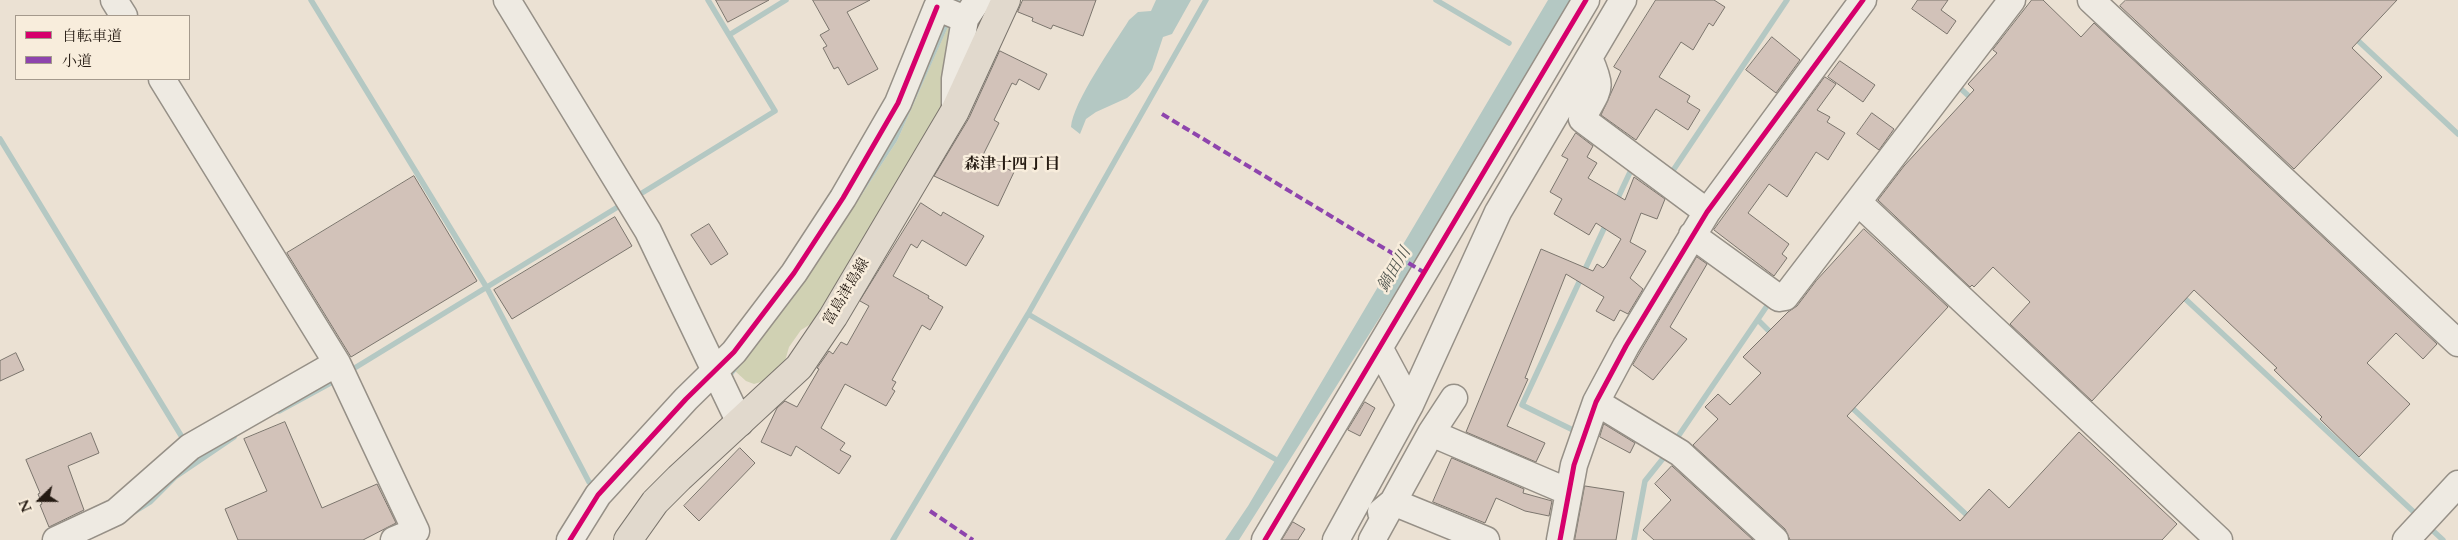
<!DOCTYPE html>
<html>
<head>
<meta charset="utf-8">
<style>
  body { margin:0 }
  #map { position:relative; width:2458px; height:540px; overflow:hidden; background:#ebe1d3; font-family:Cardo,"Noto Serif JP",serif }
  canvas { display:block }
  .legend { position:absolute; left:15px; top:15px; width:175px; height:65px; box-sizing:border-box; background:#f8eddc; border:1px solid #a4998c; margin:0; padding:6px 9px; list-style:none; font-size:15px; color:#251b13 }
  .legend li { display:flex; align-items:center; gap:10px; height:25px }
  .legend b { width:25px; border:1px solid #a4998c }
  .north { position:absolute; left:15px; top:475px; width:50px; height:50px; -webkit-text-stroke:4px #f8eddc; paint-order:stroke; rotate:248deg; font-size:14px; font-weight:700; line-height:20px; text-align:center; color:#251b13 }
  .north::after { content:''; display:block; margin:auto; width:18px; height:22px; background:#251b13; clip-path:polygon(50% 0,100% 100%,50% 72%,0 100%) }
</style>
</head>
<body>
<div id="map">
<canvas width="2458" height="540"></canvas>
<ul class="legend">
<li><b style="height:6px;background:#d6006c"></b>自転車道</li>
<li><b style="height:6px;background:#8e44ad"></b>小道</li>
</ul>
<div class="north">N</div>
</div>
<script>
const context = document.querySelector('canvas').getContext('2d');
context.lineJoin = 'round';
function paint(path, color) {
  context.fillStyle = color;
  context.fill(path, 'evenodd');
}
function strokePath(path, color, width, dash) {
  context.strokeStyle = color;
  context.lineWidth = width;
  context.lineCap = dash ? 'butt' : 'round';
  context.setLineDash(dash || []);
  context.stroke(path);
}
function drawText(font, color, halo, rows, align = 'center') {
  context.font = font + ' Cardo,"Noto Serif JP",serif';
  context.lineWidth = 5;
  context.setLineDash([]);
  context.textBaseline = 'middle';
  context.strokeStyle = halo;
  context.fillStyle = color;
  for (const [text, x, y, turn = 0] of rows) {
    context.save();
    context.translate(x, y);
    context.rotate((+turn || 0) * Math.PI / 180);
    context.textAlign = isNaN(turn) ? turn : align;
    if (halo) context.strokeText(text, 0, 0);
    context.fillText(text, 0, 0);
    context.restore();
  }
}
const green = new Path2D(`
  M950 22 955 26 945 106 906 175 814 322 801 330 789 347 783 368 771 379 754 384 746 381 735 371 799 290 897 141Z`);
const water = new Path2D(`
  M951 0H960L897 141 799 290 730 379 713 390 690 414 726 369Z
  M1156 0H1191L1172 34 1163 37 1152 70 1139 88 1127 98 1096 112 1086 119 1080 134 1071 127C1073 102 1114 44 1129 20L1138 12 1151 11Z
  M1548 0H1572L1413 265 1239 540H1225L1248 506Z`);
const stream = new Path2D(`
  M311 0 487 288 589 482 596 486
  M708 0 729 35
  M1436 0 1509 43
  M2353 36 2458 134
  M1960 88 1973 100
  M0 139 185 442
  M1672 172 1787 0
  M642 193 775 111 729 35 786 0
  M1616 202 1632 168
  M2180 294 2417 515
  M1028 314 1275 459
  M1758 320 1774 336
  M353 369 621 205
  M1849 405 1970 518
  M279 411 336 380
  M1574 433 1575 431 1522 405 1607 222
  M1677 438 1771 300
  M134 512 150 502 175 477 234 437
  M2430 528 2443 540
  M893 540 1028 314 1206 0
  M1634 540 1645 481 1665 456`);
const building = new Path2D(`
  M716 0H769L728 22Z
  M813 0H870L847 12 878 69 848 85 838 67 834 69 823 48 827 46 820 35 829 30Z
  M1023 0H1096L1083 36 1053 25 1051 29 1032 21 1033 18 1018 12Z
  M1656 0H1714L1725 7 1713 26 1709 23 1693 50 1681 42 1659 77 1690 96 1687 102 1700 110 1688 130 1656 109 1636 140 1601 115 1621 71 1614 67Z
  M1918 0H1948L1941 10 1956 21 1947 34 1912 9Z
  M2032 0H2043L2081 37 2094 23 2437 344 2423 359 2396 333 2367 363 2410 404 2359 457 2320 419 2322 417 2274 370 2277 368 2194 290 2092 401 2010 324 2030 302 1993 267 1974 287 1972 285 1970 287 1878 200 1904 166 1974 90 1968 84 1997 53 1993 50Z
  M2126 0H2397L2352 48 2382 77 2294 169 2120 6Z
  M1772 37 1800 60 1776 93 1746 70Z
  M1000 51 1047 74 1039 90 1019 79 1016 85 1012 83 994 120 999 123 982 157 1014 172 998 206 934 176 969 118Z
  M1840 61 1875 85 1863 102 1828 77Z
  M1825 77 1836 84 1817 110 1830 117 1827 122 1845 133 1828 160 1816 152 1787 197 1769 184 1748 213 1789 244 1782 254 1787 258 1774 276 1714 230Z
  M1872 113 1894 129 1879 150 1857 134Z
  M1576 133 1593 146 1587 157 1597 163 1588 178 1625 200 1634 177 1665 199 1657 219 1641 213 1630 242 1646 251 1630 278 1643 289 1628 314 1620 310 1614 321 1596 311 1604 297 1566 274 1525 378 1528 379 1507 426 1545 443 1536 462 1466 432 1541 249 1593 271 1597 264 1603 268 1606 265 1621 239 1596 223 1589 235 1554 214 1562 199 1550 192 1568 159 1562 156Z
  M414 176 477 281 351 357 287 253Z
  M921 203 941 216 943 212 984 236 966 266 922 240 917 248 911 244 893 276 929 296 928 298 943 307 930 330 922 325 892 380 896 382 892 389 895 391 886 406 845 384 821 428 845 443 840 450 851 456 839 474 796 446 791 456 761 442 777 408 785 401 797 407 819 369 817 368 829 351 833 354 841 342 847 345 869 306 860 301Z
  M615 217 632 246 512 319 494 290Z
  M709 224 728 254 711 265 691 235Z
  M1864 229 1948 307 1847 416 1960 521 1989 489 2009 508 2079 432 2177 524 2162 540H1790L1785 529 1693 445 1718 419 1705 407 1718 394 1730 405 1761 373 1743 357 1788 312 1797 306 1816 281Z
  M1697 257 1707 264 1670 327 1687 339 1653 380 1633 365Z
  M16 353 24 370 0 381V361Z
  M1365 402 1375 408 1360 436 1348 430Z
  M285 422 322 508 377 484 396 523 363 540H238L225 509 267 491 244 439Z
  M1604 424 1635 443 1630 453 1600 437Z
  M91 433 99 453 68 466 84 510 49 527 40 505 42 504 38 494 40 493 26 460Z
  M740 448 755 463 699 521 684 506Z
  M1452 458 1524 489 1523 493 1552 501 1549 516 1525 511 1496 498 1485 523 1433 502Z
  M1672 466 1753 540H1654L1643 530 1671 500 1655 484Z
  M1585 486 1624 492 1616 540H1575Z
  M1293 522 1305 529 1298 540H1282Z`);
const minor = new Path2D(`
  M114 0 124 16
  M507 0 648 231 740 423
  M2091 0 2458 343
  M948 12 965 19 978 0
  M1589 58C1604 91 1598 88 1582 119L1707 212
  M162 79 337 363 416 531 394 540
  M955 111V79L965 19
  M1859 203 2219 540
  M1692 235 1779 298 1785 297 2012 0
  M1380 349 1410 405
  M1596 402 1680 453 1775 540
  M1431 433 1569 492
  M1381 512 1393 502 1486 540
  M56 540 116 512 190 447 337 363
  M570 540 598 495 686 399 734 352 794 273 843 198 898 103 937 7
  M1265 540 1586 0
  M1336 540 1410 405 1498 212 1623 0
  M1372 540 1431 433 1454 398
  M1560 540 1574 465 1596 402 1626 346 1707 212 1863 0
  M2406 540 2458 484`);
const major = new Path2D(`
  M628 540 655 502 679 478 799 367 833 317 955 111 1006 0`);
const quiet = new Path2D(`
  M1162 114 1425 273
  M930 511 973 540`);
const cycleway = new Path2D(`
  M570 540 598 495 686 399 734 352 794 273 843 198 898 103 937 7
  M1265 540 1586 0
  M1560 540 1574 465 1596 402 1626 346 1707 212 1863 0`);
const streetNames = [
  ["富島津島線",847,292,-59]
];
const neighbourhoodNames = [
  ["森津十四丁目",1012,165]
];
const waterNames = [
  ["鍋田川",1395,270,-59]
];
paint(green, '#d0d1b3');
paint(water, '#b4c8c3');
strokePath(stream, '#b4c8c3', 5.5);
paint(building, '#d2c2b9');
strokePath(building, '#7b756d', 1);
strokePath(minor, '#969087', 29);
strokePath(major, '#7b756d', 30);
strokePath(minor, '#eeeae2', 26);
strokePath(major, '#e1d9cd', 28);
strokePath(quiet, '#8e44ad', 4, [8, 4]);
strokePath(cycleway, '#d6006c', 5);
drawText('15px', '#251b13', '#f8eddc', streetNames);
drawText('bold 16px', '#251b13', '#f8eddc', neighbourhoodNames);
drawText('italic 16px', '#4f544e', '#f8eddc', waterNames);
</script>
</body>
</html>
